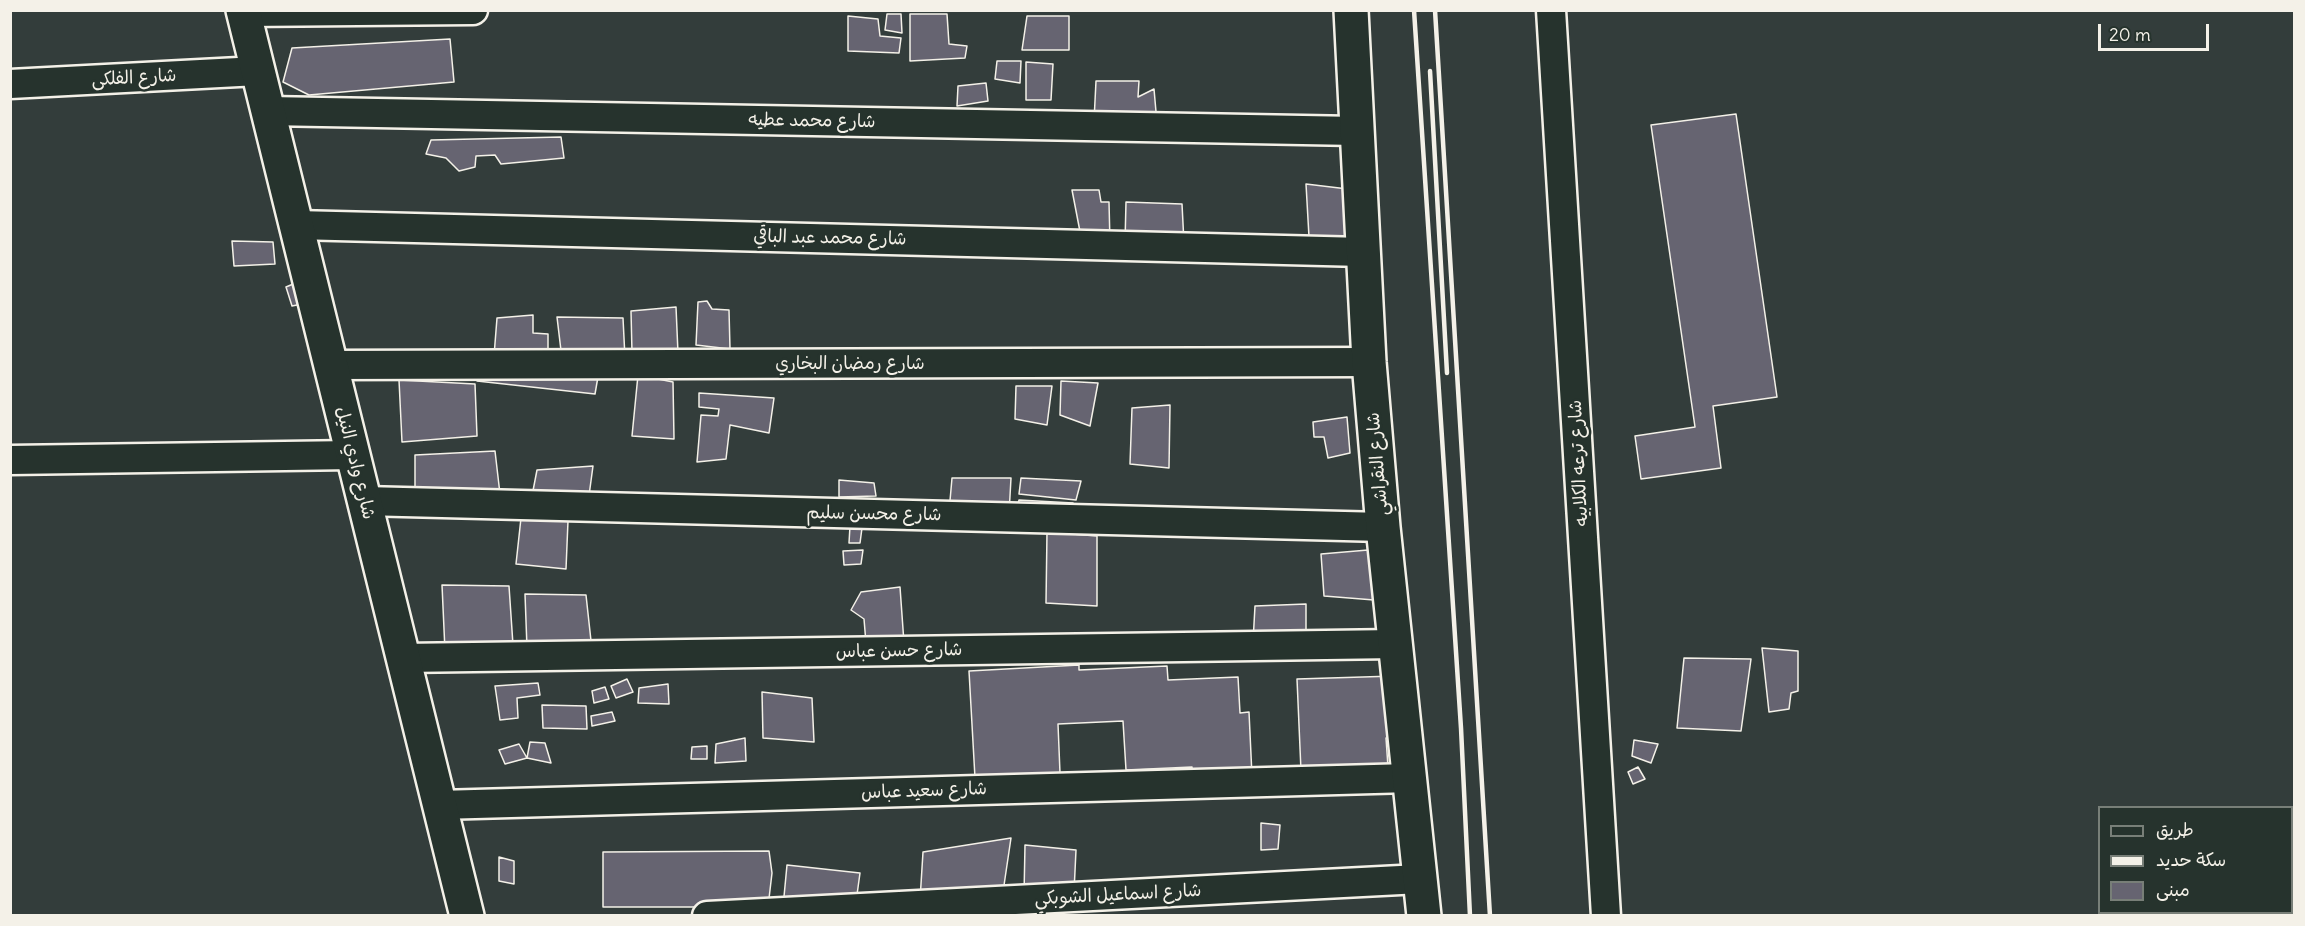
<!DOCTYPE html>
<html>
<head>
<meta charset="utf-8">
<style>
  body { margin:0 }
  #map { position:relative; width:2305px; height:926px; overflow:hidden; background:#333d3b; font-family:Delius,"Playpen Sans Arabic",sans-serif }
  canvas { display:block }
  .frame { position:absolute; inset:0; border:12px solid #f4f1e8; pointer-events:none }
  .legend { position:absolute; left:2098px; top:806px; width:195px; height:108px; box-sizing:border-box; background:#26332d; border:2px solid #787f78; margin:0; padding:8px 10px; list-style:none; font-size:18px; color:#f4f1e8 }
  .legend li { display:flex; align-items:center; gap:12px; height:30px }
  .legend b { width:30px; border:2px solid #787f78 }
  .scale { position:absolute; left:2098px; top:24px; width:111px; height:27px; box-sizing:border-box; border:3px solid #f4f1e8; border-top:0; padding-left:8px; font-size:18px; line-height:21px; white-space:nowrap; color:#f4f1e8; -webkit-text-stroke:4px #26332d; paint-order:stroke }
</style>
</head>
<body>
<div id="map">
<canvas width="2305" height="926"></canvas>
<div class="frame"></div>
<ul class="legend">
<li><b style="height:8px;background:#26332d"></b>طريق</li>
<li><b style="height:8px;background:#f4f1e8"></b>سكة حديد</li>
<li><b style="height:16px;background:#666471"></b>مبنى</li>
</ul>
<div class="scale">20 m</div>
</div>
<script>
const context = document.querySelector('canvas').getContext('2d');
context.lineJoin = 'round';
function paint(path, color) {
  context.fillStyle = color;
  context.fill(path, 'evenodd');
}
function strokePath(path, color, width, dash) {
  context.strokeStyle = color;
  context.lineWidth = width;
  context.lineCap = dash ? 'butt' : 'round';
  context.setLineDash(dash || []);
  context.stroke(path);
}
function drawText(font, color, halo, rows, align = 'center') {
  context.font = font + ' Delius,"Playpen Sans Arabic",sans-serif';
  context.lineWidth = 5;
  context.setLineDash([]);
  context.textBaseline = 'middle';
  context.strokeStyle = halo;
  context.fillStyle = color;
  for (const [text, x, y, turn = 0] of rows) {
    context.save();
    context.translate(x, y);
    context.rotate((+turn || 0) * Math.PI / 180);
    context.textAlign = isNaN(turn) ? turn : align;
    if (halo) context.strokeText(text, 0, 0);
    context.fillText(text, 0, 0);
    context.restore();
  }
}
const building = new Path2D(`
  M887 14H901L902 33 885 30Z
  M910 14H947L949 44 967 46 965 58 910 61Z
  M848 16 878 19 880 36 901 38 899 53 848 51Z
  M1027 16H1069V50H1022Z
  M450 39 454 82 309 95 283 82 292 48Z
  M997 61H1021L1020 83 995 79Z
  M1026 62 1053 64 1051 100H1026Z
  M1096 81H1139L1138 97 1154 89 1157 123 1094 121Z
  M986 83 988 101 957 106 958 86Z
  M1736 114 1777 397 1713 406 1721 468 1641 479 1635 436 1695 427 1651 125Z
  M561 137 564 158 501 164 495 155 476 156 475 167 459 171 446 158 426 154 431 140Z
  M1306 184 1356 190 1354 242 1309 237Z
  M1072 190H1099L1101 202H1109L1110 243 1082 242Z
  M1126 202 1182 204 1184 243 1125 242Z
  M232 241 273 242 275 264 234 266Z
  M298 282 302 304 292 306 286 287Z
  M707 301 712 309 729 310 730 349 696 345 698 302Z
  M676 307 678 353H632L631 311Z
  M533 315V333L548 334V357L494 356 497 318Z
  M557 317 623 318 625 358 562 359Z
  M477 364 599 371 595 394 477 381Z
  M638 375 673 382 674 439 632 436Z
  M399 380 475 384 477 436 402 442Z
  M1061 381 1098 383 1090 426 1060 415Z
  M1016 386H1052L1047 425 1015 419Z
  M699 393 774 398 769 433 730 425 726 459 697 462 701 415 718 416 719 409 699 407Z
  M1170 405 1169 468 1130 464 1132 408Z
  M1347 417 1350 453 1328 458 1324 437H1314L1313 422Z
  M495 451 500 494 415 495V455Z
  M593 466 588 503 531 501 537 470Z
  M952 478H1011L1009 514 949 512Z
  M1021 478 1081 481 1076 500 1019 494Z
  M839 480 874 483 876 496 839 497Z
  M1019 500 1073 503 1071 515H1015Z
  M521 518 568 521 566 569 516 564Z
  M850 526 862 528 860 543H849Z
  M1047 532 1097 536V606L1046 603Z
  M863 550 861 564 844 565 843 551Z
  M1368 550 1374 600 1324 596 1321 554Z
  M442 585 509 586 513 645 445 651Z
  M900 587 904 643H866L864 619 851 610 861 592Z
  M525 594 586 595 592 650 527 648Z
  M1306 604V642H1253L1255 606Z
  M1762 648 1798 651V691L1791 693 1789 709 1769 712Z
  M1684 658 1751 659 1741 731 1677 728Z
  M1079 665V670L1167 666 1168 680 1238 677 1240 713 1249 712 1252 776 1192 778V767L1126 770 1123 721 1058 724 1060 773 975 778 969 671Z
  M1395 676 1397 737 1386 738 1388 767 1301 771 1297 679Z
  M627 679 633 692 616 698 611 686Z
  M538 683 540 695 517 698 518 718 500 720 495 686Z
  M668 684 669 704 638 703 639 688Z
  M605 687 609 699 594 703 592 691Z
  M762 692 812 698 814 742 763 738Z
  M542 705 586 706 587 729 543 728Z
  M612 712 615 721 592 726 591 716Z
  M745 738 746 761 715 763 716 744Z
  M1634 740 1658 744 1651 763 1632 756Z
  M530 742 545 743 551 763 527 758Z
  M519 744 527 758 505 764 499 750Z
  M707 746V759H691L692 747Z
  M1638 767 1645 779 1633 784 1628 772Z
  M1261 823 1280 825 1278 849 1261 850Z
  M1011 838 1003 892 920 900 923 852Z
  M1025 845 1076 850 1074 892 1024 895Z
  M769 851 772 873 768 907H603V852Z
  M499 857 514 861V884L499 881Z
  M787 865 860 873 856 902 783 907Z`);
const street = new Path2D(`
  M1551 10 1606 916
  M243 12 473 10
  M10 84 258 71
  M268 111 1357 131
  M296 225 1363 252
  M331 365 1369 362
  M10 460 353 455
  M364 501 1383 527
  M403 658 1396 644
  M439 805 1410 778
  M707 916 1420 879`);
const secondary = new Path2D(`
  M243 10 467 916
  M1351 10 1369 362 1383 527 1424 916`);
const rail = new Path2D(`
  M1414 10 1461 728 1470 916
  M1435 10 1490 916
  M1430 71 1447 373`);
const streetNames = [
  ["شارع الفلكى",134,78,-3],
  ["شارع محمد عطيه",812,121,1],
  ["شارع محمد عبد الباقي",830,238,1],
  ["شارع رمضان البخاري",850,364],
  ["شارع وادي النيل",355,463,76],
  ["شارع ترعه الكلابيه",1579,463,-93],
  ["شارع النقراشي",1378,464,-95],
  ["شارع محسن سليم",874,514,1],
  ["شارع حسن عباس",899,651,-1],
  ["شارع سعيد عباس",924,791,-2],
  ["شارع اسماعيل الشوبكي",1118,895,-3]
];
paint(building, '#666471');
strokePath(building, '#f4f1e8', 1.5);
strokePath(street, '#f4f1e8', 33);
strokePath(secondary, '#f4f1e8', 38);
strokePath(street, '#26332d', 28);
strokePath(secondary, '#26332d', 33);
strokePath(rail, '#f4f1e8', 4.5);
drawText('18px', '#f4f1e8', '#26332d', streetNames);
</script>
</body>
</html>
